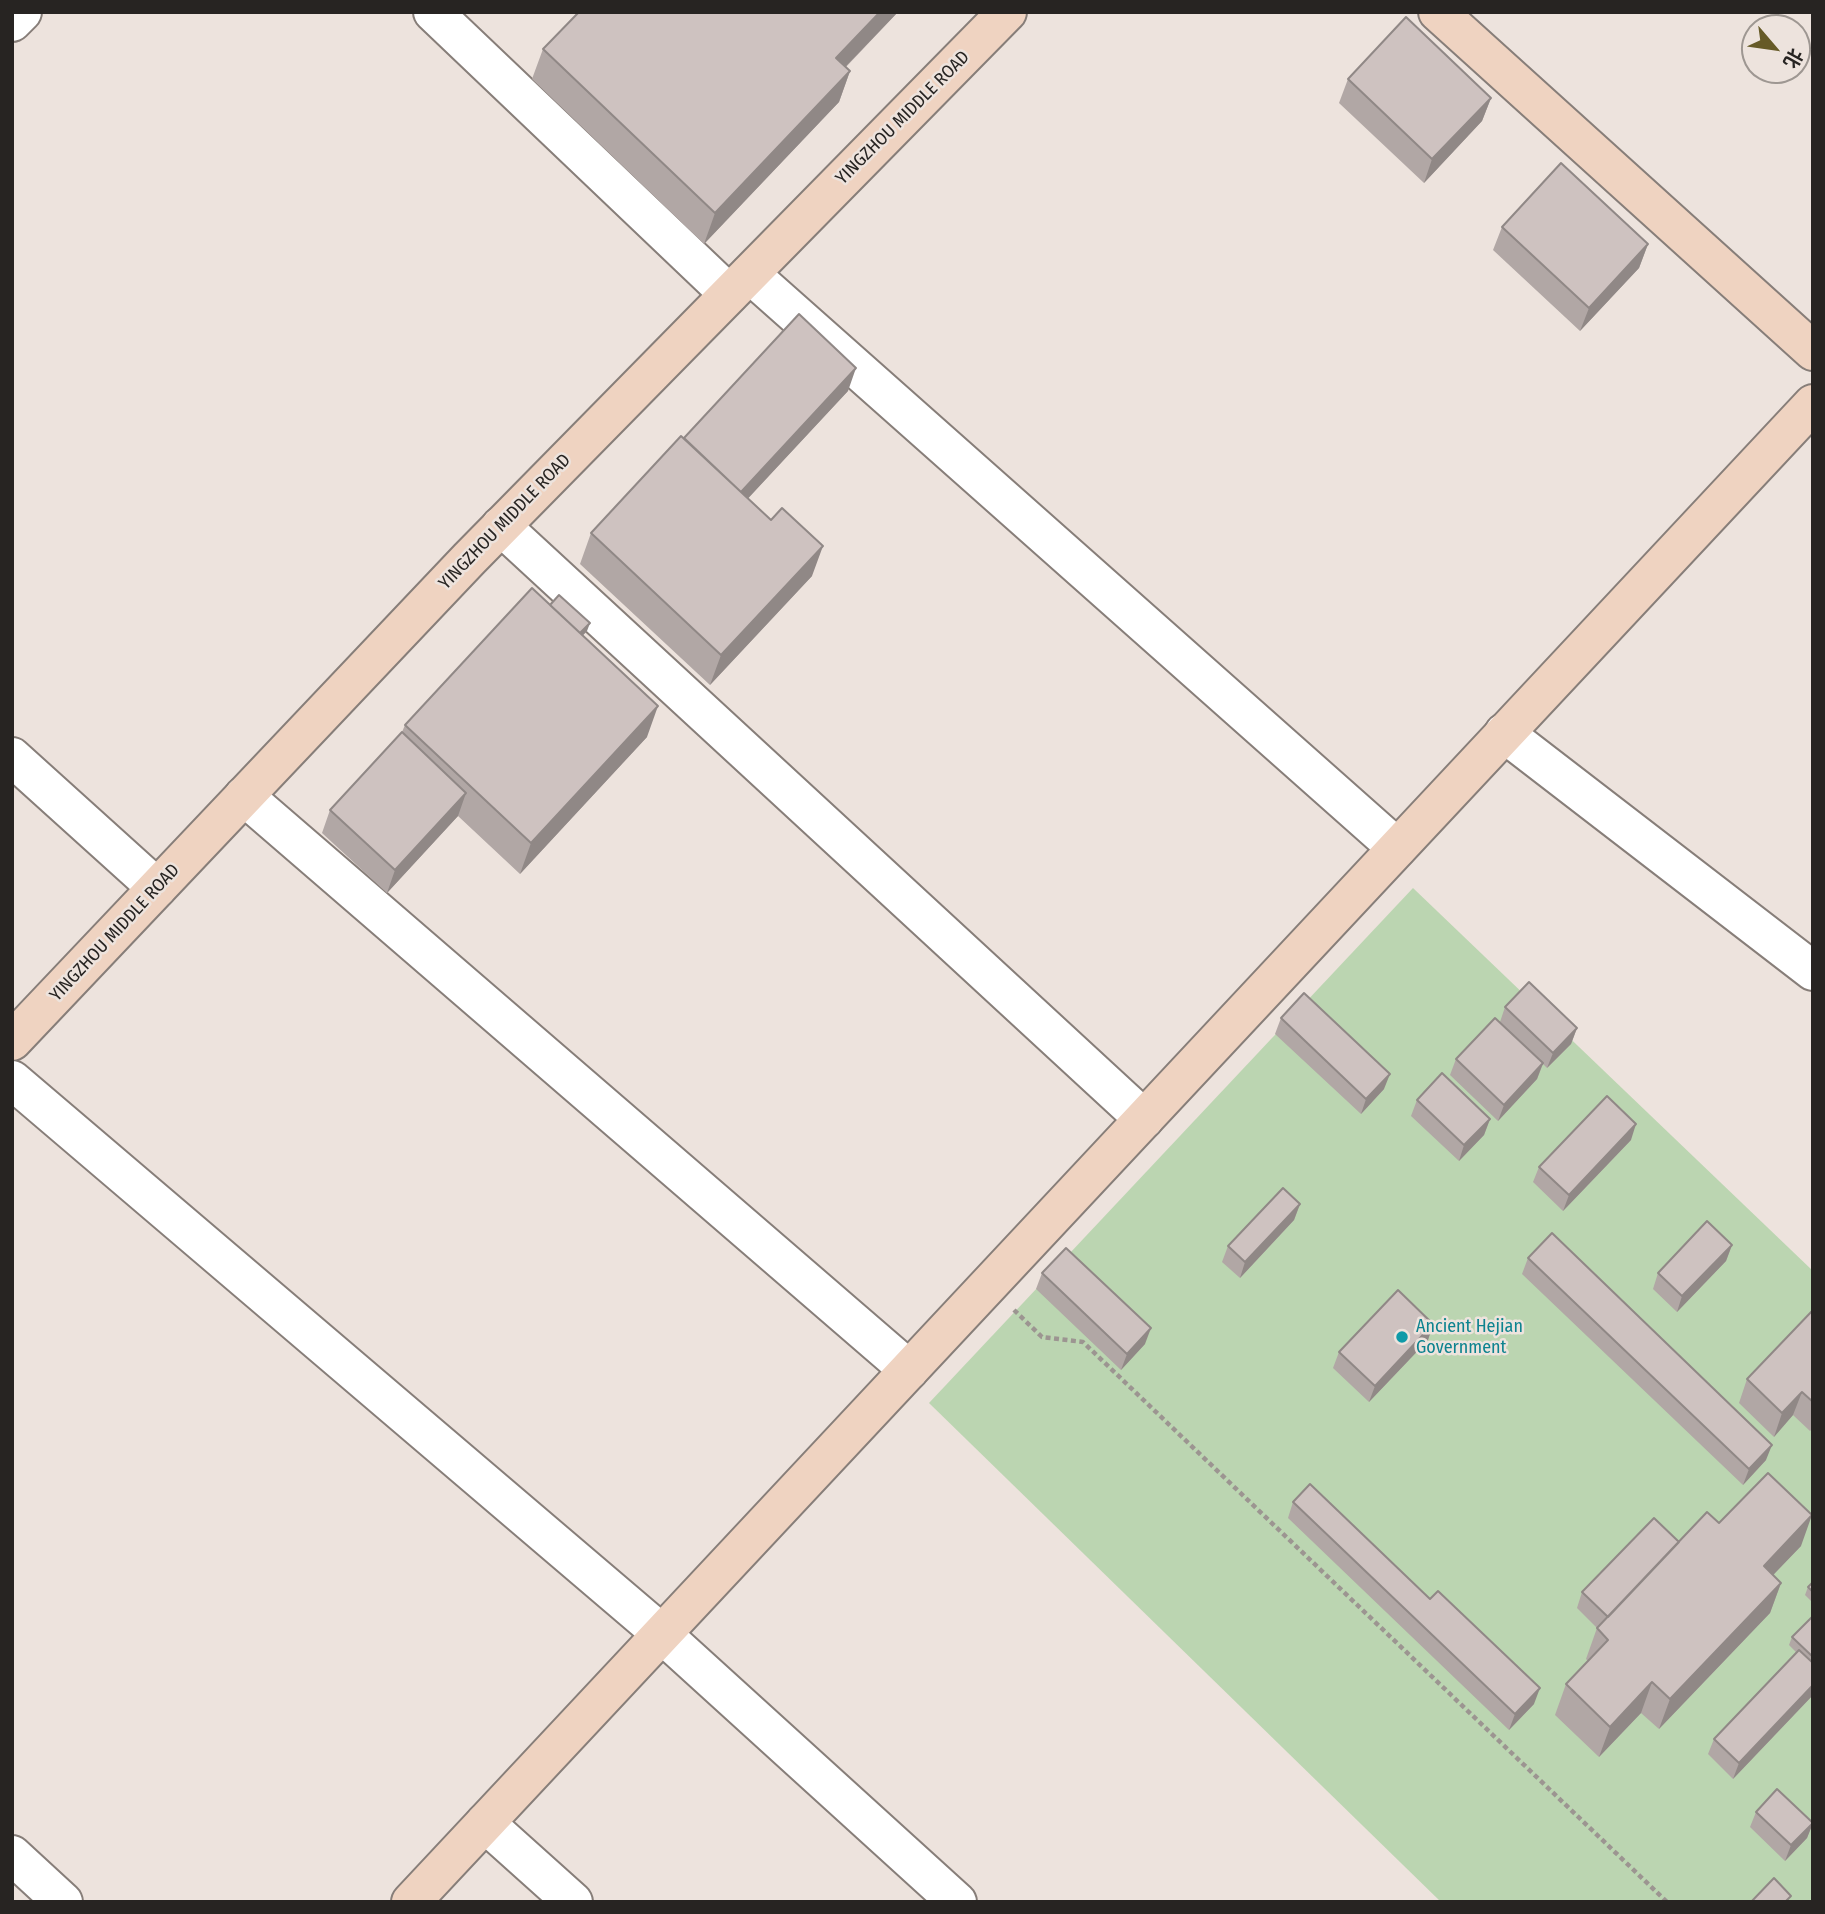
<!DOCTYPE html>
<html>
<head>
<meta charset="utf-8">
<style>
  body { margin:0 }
  #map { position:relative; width:1825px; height:1914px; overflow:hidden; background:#ede3dd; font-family:"Fira Sans Condensed","Noto Sans SC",sans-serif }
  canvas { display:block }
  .frame { position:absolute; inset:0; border:14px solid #272422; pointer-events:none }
  .north { position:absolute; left:1741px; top:14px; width:70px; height:70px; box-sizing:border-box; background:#ede3dd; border:2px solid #9e9792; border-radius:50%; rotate:119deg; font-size:19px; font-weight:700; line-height:28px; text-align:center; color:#272422 }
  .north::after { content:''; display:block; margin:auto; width:24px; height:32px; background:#665a27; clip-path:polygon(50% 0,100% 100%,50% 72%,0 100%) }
</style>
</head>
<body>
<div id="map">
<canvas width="1825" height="1914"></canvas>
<div class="frame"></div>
<div class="north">北</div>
</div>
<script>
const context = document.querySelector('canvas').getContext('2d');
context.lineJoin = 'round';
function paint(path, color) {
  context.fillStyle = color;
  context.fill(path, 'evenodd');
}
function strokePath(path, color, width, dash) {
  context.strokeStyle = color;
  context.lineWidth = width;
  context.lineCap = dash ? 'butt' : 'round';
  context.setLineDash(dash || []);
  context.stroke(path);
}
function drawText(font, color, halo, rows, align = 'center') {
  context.font = font + ' "Fira Sans Condensed",sans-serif';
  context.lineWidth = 5;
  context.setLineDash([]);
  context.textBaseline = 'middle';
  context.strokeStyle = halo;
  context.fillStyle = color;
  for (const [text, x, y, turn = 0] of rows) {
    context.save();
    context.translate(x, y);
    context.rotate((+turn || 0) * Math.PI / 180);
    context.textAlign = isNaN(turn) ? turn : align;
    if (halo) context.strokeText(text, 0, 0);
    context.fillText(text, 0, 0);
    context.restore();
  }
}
const green = new Path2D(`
  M1413 888 1813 1271V1902H1441L929 1403Z`);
const path = new Path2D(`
  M1014 1310 1042 1337 1083 1342 1667 1902`);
const street = new Path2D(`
  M433 12 729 294
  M12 22 22 12
  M750 274 1397 848
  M501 526 1144 1119
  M1504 733 1813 971
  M12 757 157 888
  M244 796 909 1370
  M12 1080 662 1634 957 1902
  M485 1823 573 1902
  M12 1855 63 1902`);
const secondary = new Path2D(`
  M1438 12 1813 351
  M12 1041 469 559 1007 12
  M411 1902 1813 404`);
const wall = new Path2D(`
  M578 12H898L846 67 850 71 839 102 704 244 532 79 543 49Z
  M1348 79 1491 98 1482 121 1424 183 1339 103Z
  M1502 227 1648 244 1639 268 1580 331 1493 250Z
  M848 391 748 498 812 576 710 685 580 564 591 533 684 438Z
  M550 605 587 631 582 636 647 737 520 874 458 816 387 893 322 833 330 810 402 732 405 725Z
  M1505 1007 1577 1028 1571 1044 1547 1068 1543 1064 1537 1079 1498 1121 1450 1075 1456 1059 1500 1022Z
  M1281 1018 1384 1089 1361 1114 1275 1034Z
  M1417 1100 1490 1119 1484 1135 1459 1161 1411 1116Z
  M1631 1140 1563 1211 1533 1182 1539 1167Z
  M1300 1204 1294 1220 1240 1278 1222 1262 1228 1246Z
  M1732 1245 1726 1261 1677 1312 1653 1289 1658 1273Z
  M1528 1258 1766 1460 1743 1485 1522 1274Z
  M1042 1273 1145 1344 1121 1370 1036 1289Z
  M1813 1310V1428L1810 1431 1793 1415 1774 1437 1739 1403 1747 1379Z
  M1433 1324 1428 1340 1369 1402 1333 1368 1339 1352Z
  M1293 1502 1534 1704 1509 1730 1288 1518Z
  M1719 1523 1801 1546 1773 1575 1781 1583 1770 1613 1659 1729 1641 1713 1599 1757 1555 1715 1566 1684 1588 1661 1586 1659 1597 1628 1577 1608 1582 1592 1679 1542Z
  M1813 1582V1603L1805 1595 1808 1587Z
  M1813 1616V1695L1733 1779 1708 1754 1714 1739 1796 1652 1789 1645 1792 1637Z
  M1756 1812 1813 1823 1807 1838 1785 1861 1750 1827Z`);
const shadedWall = new Path2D(`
  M880 12H898L825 88 836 58Z
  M850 71 839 102 704 244 715 213Z
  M1491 98 1482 121 1424 183 1432 159Z
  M1648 244 1639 268 1580 331 1589 308Z
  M856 368 848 391 728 520 736 497Z
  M823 546 812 576 710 685 721 655Z
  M590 623 587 631 562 657 565 649Z
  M658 706 647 737 520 874 531 843Z
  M466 793 458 816 387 893 395 870Z
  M1577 1028 1571 1044 1547 1068 1553 1053Z
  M1543 1063 1537 1079 1498 1121 1504 1105Z
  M1390 1074 1384 1089 1361 1114 1366 1099Z
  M1490 1119 1484 1135 1459 1161 1464 1145Z
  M1636 1124 1631 1140 1563 1211 1569 1195Z
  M1300 1204 1294 1220 1240 1278 1245 1262Z
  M1732 1245 1726 1261 1677 1312 1682 1296Z
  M1433 1324 1428 1340 1369 1402 1375 1386Z
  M1151 1328 1145 1344 1121 1370 1127 1354Z
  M1802 1392 1793 1415 1774 1437 1782 1413Z
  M1772 1445 1766 1460 1743 1485 1749 1469Z
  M1812 1515 1801 1546 1752 1597 1764 1566Z
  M1781 1583 1770 1613 1659 1729 1670 1699Z
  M1652 1682 1641 1713 1599 1757 1610 1727Z
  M1813 1685V1695L1733 1779 1739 1763Z
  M1540 1688 1534 1704 1509 1730 1515 1714Z
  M1813 1823 1807 1838 1785 1861 1791 1845Z`);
const building = new Path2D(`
  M579 12H880L836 58 850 71 715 213 543 49Z
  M1406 17 1491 98 1432 159 1348 79Z
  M1561 163 1648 244 1589 308 1502 227Z
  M799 314 856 368 741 492 684 438Z
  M681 436 771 520 782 508 823 546 721 655 591 533Z
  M532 588 658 706 531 843 405 725Z
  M559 595 590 623 580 633 550 605Z
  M402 732 466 793 395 870 330 810Z
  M1529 982 1577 1028 1553 1053 1505 1007Z
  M1304 993 1390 1074 1366 1099 1281 1018Z
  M1495 1018 1543 1063 1504 1105 1456 1059Z
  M1442 1073 1490 1119 1464 1145 1417 1100Z
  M1607 1096 1636 1124 1569 1195 1539 1167Z
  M1283 1188 1300 1204 1245 1262 1228 1246Z
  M1707 1221 1732 1245 1682 1296 1658 1273Z
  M1552 1233 1772 1445 1749 1469 1528 1258Z
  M1066 1248 1151 1328 1127 1354 1042 1273Z
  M1398 1290 1433 1324 1375 1386 1339 1352Z
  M1813 1310V1402L1802 1392 1782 1413 1747 1379Z
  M1768 1473 1812 1515 1764 1566 1781 1583 1670 1699 1652 1682 1610 1727 1566 1684 1608 1640 1597 1628 1707 1512 1719 1523Z
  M1310 1484 1430 1599 1438 1591 1540 1688 1515 1714 1293 1502Z
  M1654 1518 1679 1542 1608 1617 1582 1592Z
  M1813 1582V1592L1808 1587Z
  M1813 1616V1657L1792 1637Z
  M1799 1650 1813 1663V1685L1739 1763 1714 1739Z
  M1777 1789 1813 1823 1791 1845 1756 1812Z
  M1774 1878 1791 1896 1785 1902H1751Z`);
const markers = [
  [1402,1337,7,"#0f9aa8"]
];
const streetNames = [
  ["YINGZHOU MIDDLE ROAD",903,118,-45],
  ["YINGZHOU MIDDLE ROAD",505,522,-46],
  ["YINGZHOU MIDDLE ROAD",115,933,-47]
];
const cultureNames = [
  ["Ancient Hejian",1416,1327],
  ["Government",1416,1348]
];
paint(green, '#bbd5b1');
strokePath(street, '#877e79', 42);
strokePath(secondary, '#877e79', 42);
strokePath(path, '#9c9591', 4.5, [5, 3.5]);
strokePath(street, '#fff', 38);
strokePath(secondary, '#efd3c1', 38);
paint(wall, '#b1a7a5');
paint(shadedWall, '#908886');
paint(building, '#cec2c0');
strokePath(building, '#908886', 2);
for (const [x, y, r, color] of markers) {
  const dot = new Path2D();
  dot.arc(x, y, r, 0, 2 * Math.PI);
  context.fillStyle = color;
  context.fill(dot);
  strokePath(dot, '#ede3dd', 2.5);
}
drawText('18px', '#272422', '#ede3dd', streetNames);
drawText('18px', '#0d838f', '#ede3dd', cultureNames, 'left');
</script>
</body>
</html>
